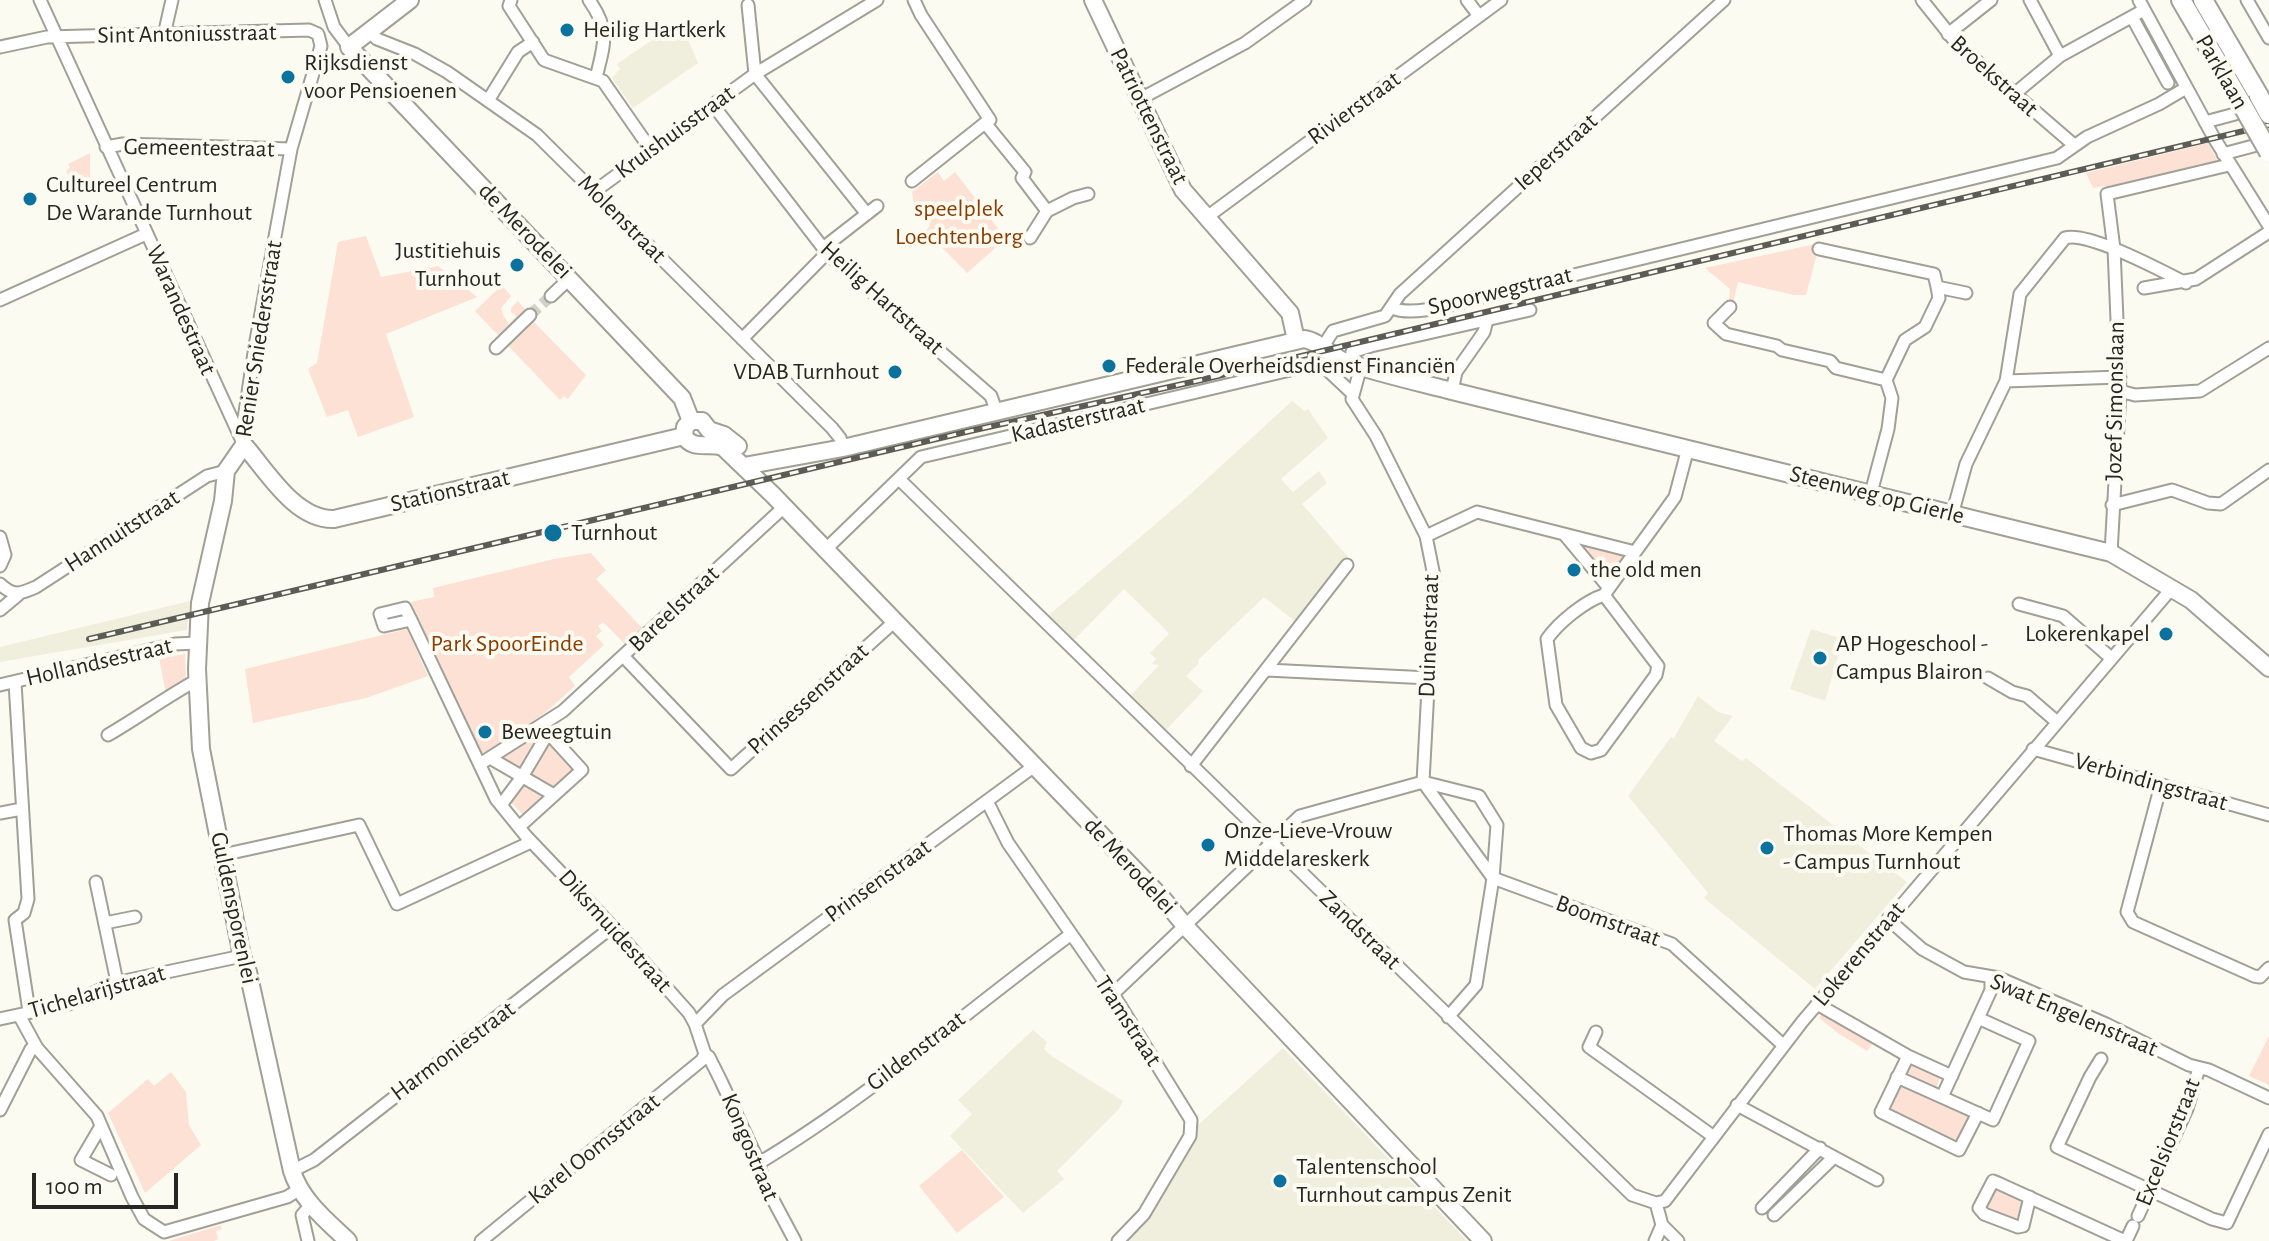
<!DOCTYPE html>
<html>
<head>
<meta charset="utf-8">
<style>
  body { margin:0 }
  #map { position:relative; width:2269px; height:1241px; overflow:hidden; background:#fcfbf2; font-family:"Alegreya Sans",sans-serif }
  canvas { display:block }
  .scale { position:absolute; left:32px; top:1173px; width:146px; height:36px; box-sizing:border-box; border:4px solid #262623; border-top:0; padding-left:10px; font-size:24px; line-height:28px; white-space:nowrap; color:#262623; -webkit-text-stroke:6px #fcfbf2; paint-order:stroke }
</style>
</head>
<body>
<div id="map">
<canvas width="2269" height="1241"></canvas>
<div class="scale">100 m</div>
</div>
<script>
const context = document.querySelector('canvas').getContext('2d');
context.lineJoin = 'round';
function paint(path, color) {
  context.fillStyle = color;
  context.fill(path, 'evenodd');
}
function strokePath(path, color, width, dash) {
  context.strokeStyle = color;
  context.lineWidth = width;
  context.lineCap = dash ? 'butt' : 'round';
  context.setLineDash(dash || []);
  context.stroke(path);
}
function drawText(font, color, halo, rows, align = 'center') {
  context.font = font + ' "Alegreya Sans",sans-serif';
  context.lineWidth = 8;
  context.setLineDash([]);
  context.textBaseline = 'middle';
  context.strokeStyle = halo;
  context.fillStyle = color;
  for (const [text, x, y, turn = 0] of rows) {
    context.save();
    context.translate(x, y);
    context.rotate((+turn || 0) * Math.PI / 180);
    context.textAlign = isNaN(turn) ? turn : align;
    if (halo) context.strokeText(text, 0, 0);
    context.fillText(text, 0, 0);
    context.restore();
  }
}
const built = new Path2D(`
  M682 25 698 63 633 108 612 78 620 69 617 64 661 34 669 33Z
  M1292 401 1305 411 1308 409 1328 438 1281 479 1293 492 1319 471 1327 483 1302 504 1348 557 1296 622 1264 597 1198 660 1199 663 1186 676 1203 691 1166 730 1130 696 1159 665 1152 664 1156 659 1150 653 1169 634 1161 625 1124 589 1074 640 1049 615 1186 498Z
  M190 601 187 630 0 662V647Z
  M1811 629 1843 639 1825 701 1790 689Z
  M1698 696 1718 712 1733 716 1714 741 1742 761 1746 758 1907 882 1815 989 1704 898 1708 893 1628 796 1671 737 1674 738Z
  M1033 1030 1047 1042 1044 1049 1053 1057 1123 1101 1119 1109 1057 1171 1064 1179 1023 1213 950 1136 972 1114 958 1100Z
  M1283 1048 1467 1241H1125L1147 1216 1198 1125Z`);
const green = new Path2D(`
  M2208 143 2217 160 2213 164 2107 188 2105 186 2093 188 2086 173Z
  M90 153V182L75 190 66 171 70 168 68 164Z
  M938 172 944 181 955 172 1010 244 1008 246 1001 243 967 273 926 231 930 225 914 204 912 192Z
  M366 236 381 277 438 266 477 297 386 334 414 417 358 437 348 410 327 417 308 369 317 363 338 242Z
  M1820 243 1806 295H1794L1738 282 1733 303 1729 302 1730 289 1705 268Z
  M502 285 511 296 501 308 503 315 509 324 516 316 511 312V308L518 301 530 315 529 317 586 375 568 399 564 396 560 400 475 311Z
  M1573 538 1633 553 1609 584Z
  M591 553 606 570 596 579 642 628 625 644 603 622 598 626 602 631 596 636 604 645 569 677 575 686 546 712 487 753 479 752 411 602 434 597 433 588 554 559Z
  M407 629 428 676 366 698 253 723 245 669Z
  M185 654 186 682 166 694 159 658Z
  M540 730 544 734 519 770 497 758Z
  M548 738 576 770 553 791 528 776Z
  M524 784 549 795 525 817 510 801Z
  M1825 1010 1875 1040 1867 1051 1838 1033 1819 1018Z
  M2269 1036V1085L2249 1076Z
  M1912 1064 1937 1075 1939 1079 1937 1088 1905 1077 1904 1070Z
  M171 1072 186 1092 189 1125 201 1145 145 1193 108 1113 148 1079 154 1086Z
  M1901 1083 1969 1113 1970 1118 1958 1142 1948 1139 1890 1112 1888 1109Z
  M962 1150 1004 1197 957 1233 919 1186Z
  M1991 1181 2030 1197 2023 1226 1984 1214 1980 1203Z
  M221 1225 222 1229 216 1231 218 1239 214 1241H169Z`);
const streetTunnel = new Path2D(`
  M530 315 551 296`);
const street = new Path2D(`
  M40 0 242 441
  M325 0 334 27 349 47
  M511 0 509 6 544 60 603 81 651 150
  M589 0C611 31 604 44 596 78
  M914 0 921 15 990 120 985 123 1025 172 1022 178 1047 211 1073 198 1088 194
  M1467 0 1479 16
  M1922 0 1958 45 2074 145
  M2030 0 2060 56
  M2139 0 2214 138 2269 226
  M2247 0 2269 38
  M748 5 755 74 867 214
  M2132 17 2168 83
  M369 31 377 39 415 54 447 72 537 135 832 428 840 438 843 448
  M1948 34 1991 0
  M164 35 172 0
  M0 47 47 37 309 30 318 34 321 46 291 149 255 346 244 419V445
  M2013 95 2060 56 2144 10
  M489 99 518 52 533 42
  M1140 99 1245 43 1305 0
  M713 105 827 253 991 396 996 410
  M2205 122 2269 105
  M106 147 123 144 291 149
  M2223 154 2268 142
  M912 181 985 123
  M595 191 755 74 877 0
  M1207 217 1501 0
  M1030 238 1047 211
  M823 248 877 206
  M1819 249 1934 274 1937 287 1966 293
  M2144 288 2196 279 2269 232
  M551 296 570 278
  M0 300 146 234
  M1730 307 1714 323 1726 334 1777 346 1782 350 1830 361 1836 368 1886 380
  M1392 308C1415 318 1462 301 1487 296L2057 158 2087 137 2159 104 2186 88
  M742 339 827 253
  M496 348 530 315
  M1322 348 1333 331 1385 316 1400 294 1724 0
  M1350 364 1352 352 1371 346 1530 310
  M1361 366 1352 399 1376 436 1426 536 1434 576 1423 782
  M2006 381 2120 377
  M1452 391 1456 372 1484 332 1487 320
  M2120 391 2135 395 2200 391 2269 348
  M899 479 1632 1195 1656 1203
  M1871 493 1888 429 1892 398 1886 380 1905 340 1925 327 1939 298 1937 287
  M2112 505 2172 490 2208 503 2221 504 2269 470
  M1952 515 1966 464 2006 381 2020 294 2065 238C2088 231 2162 271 2186 283
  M1564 534 1635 552
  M1426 536 1477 512 1564 534 1609 588
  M0 537 5 555 0 566
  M826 549 921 457 1320 363 1353 394
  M2111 553 2120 391 2114 249 2107 194 2229 165
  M0 584C14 597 20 594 36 587L207 476 226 471
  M1604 595 1658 666 1656 675 1601 750 1591 753 1581 748 1556 705 1547 639C1559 622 1585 601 1604 595L1675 497 1688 448
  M2019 604 2063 616 2111 658
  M0 610 18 595
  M411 620 384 626 380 614 405 608 411 620 468 740 496 799 526 836 607 921 689 1013 695 1024 705 1054
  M623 656 731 769 894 622
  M1267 670 1429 678
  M1988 678 2012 692 2027 696 2057 722
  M15 682 28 899 24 913 15 920 29 1011
  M0 685 175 644 197 643
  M108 735C139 717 166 697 197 680
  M2033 749 2269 815
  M490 758 554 795
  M480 764 563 711 784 507
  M1191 766 1347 565
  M1423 782 1493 878
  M2161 785 2127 912 2133 922 2254 976 2260 977 2269 968
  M987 801 1008 843 1113 994 1191 1120 1190 1136 1144 1214 1118 1241
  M501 805 522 777 548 733
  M0 813 22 809
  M519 827 582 770 541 725
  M222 855 359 825 397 904 531 842
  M1493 878 1672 944 1783 1045
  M96 882 117 982
  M1888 919 1922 949 1964 972 1999 978 2106 1024 2189 1065 2209 1070 2269 1098
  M105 923 135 917
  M1113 994 1300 816 1423 782 1479 796 1497 825 1493 878 1476 985 1448 1017
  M1817 1004 1908 1056 1952 1076
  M19 1015 37 1048 97 1116 132 1197 144 1219 164 1232 287 1197 300 1189
  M0 1019 69 1004 115 983 242 956
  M695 1024 723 995 1033 767
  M1596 1032 1589 1047 1714 1137
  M705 1054 709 1057 721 1081 759 1163 763 1181 795 1241
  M1908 1056 1881 1112 1959 1150 1978 1113
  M2101 1059 2090 1077 2057 1147 2212 1219 2227 1223 2269 1134
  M1897 1077 1993 1120 2029 1041 1978 1018
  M1942 1097 1991 990V977
  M1737 1105 1877 1180
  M0 1110 31 1049 37 1048
  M101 1126 81 1160 111 1175
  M759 1163C869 1097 967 1011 1070 935
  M292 1171 314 1160 612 927
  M2030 1197 2023 1226 2018 1227 1984 1214 1979 1208 1993 1181 1998 1183 2125 1241
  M1762 1208 1820 1148
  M1774 1215 1834 1157
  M2138 1216 2187 1109 2199 1068
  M1662 1225 1678 1241
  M308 1241 302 1215 311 1205
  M481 1241 702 1060 705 1054
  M1655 1241 1662 1225 1656 1203 1665 1201 1802 1022 2172 588
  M2126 1241 2133 1226`);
const secondary = new Path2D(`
  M410 0 349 47 682 398 691 421 685 427 684 436
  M1093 0 1183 190 1290 313 1296 340
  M691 421H702L709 430 724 435 738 446
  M684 436C693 451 709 442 723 447L773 495 1163 899 1186 927 1483 1241
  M744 466 843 448 1304 339C1320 341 1332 358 1348 363 1382 374 1417 382 1452 391L2111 553 2191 600 2269 668
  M348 1241C326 1220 301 1200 292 1171L248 972 242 956 201 749 197 669 200 603 223 501 226 471 244 445C267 471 295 520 334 519L684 436`);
const primary = new Path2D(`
  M2181 0 2240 101
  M2203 0 2259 96`);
const rail = new Path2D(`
  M89 639 970 431 1201 380 2269 125`);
const primaryBridge = new Path2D(`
  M2259 96 2269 114
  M2240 101 2269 152`);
const markers = [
  [567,30,8,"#0b729e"],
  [288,77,8,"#0b729e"],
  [30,199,8,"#0b729e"],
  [517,265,8,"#0b729e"],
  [1109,366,8,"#0b729e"],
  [895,372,8,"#0b729e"],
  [553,533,10,"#0b729e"],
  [1574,570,8,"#0b729e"],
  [2166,634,8,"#0b729e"],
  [1820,658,8,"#0b729e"],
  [485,732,8,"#0b729e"],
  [1208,845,8,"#0b729e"],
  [1767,848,8,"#0b729e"],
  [1280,1181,8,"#0b729e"]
];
const poiNames = [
  ["Heilig Hartkerk",583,30],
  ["Rijksdienst",304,63],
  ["voor Pensioenen",304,91],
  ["Cultureel Centrum",46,185],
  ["De Warande Turnhout",46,213],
  ["Justitiehuis",501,251,"right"],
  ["Turnhout",501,279,"right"],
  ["Federale Overheidsdienst Financiën",1125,366],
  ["VDAB Turnhout",879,372,"right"],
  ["Turnhout",571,533],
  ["the old men",1590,570],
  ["Lokerenkapel",2150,634,"right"],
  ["AP Hogeschool -",1836,644],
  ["Campus Blairon",1836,672],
  ["Beweegtuin",501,732],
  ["Onze-Lieve-Vrouw",1224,831],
  ["Middelareskerk",1224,859],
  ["Thomas More Kempen",1783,834],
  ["- Campus Turnhout",1783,862],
  ["Talentenschool",1296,1167],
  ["Turnhout campus Zenit",1296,1195]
];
const streetNames = [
  ["Sint Antoniusstraat",187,34,-1],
  ["Parklaan",2222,72,60],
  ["Broekstraat",1994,76,42],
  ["Rivierstraat",1354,108,-36],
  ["Patriottenstraat",1149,116,64],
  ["Kruishuisstraat",675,132,-36],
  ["Gemeentestraat",199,148,1],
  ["Ieperstraat",1556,152,-42],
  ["Molenstraat",622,219,45],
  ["de Merodelei",525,231,46],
  ["Spoorwegstraat",1500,291,-13],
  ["Heilig Hartstraat",882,298,42],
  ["Warandestraat",181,310,66],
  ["Renier Sniedersstraat",259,339,-81],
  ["Jozef Simonslaan",2115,401,-89],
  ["Kadasterstraat",1078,420,-13],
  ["Stationstraat",450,491,-13],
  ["Steenweg op Gierle",1877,495,14],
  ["Hannuitstraat",122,531,-33],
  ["Bareelstraat",674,609,-43],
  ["Duinenstraat",1429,636,-88],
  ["Hollandsestraat",99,662,-13],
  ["Prinsessenstraat",808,699,-42],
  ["Verbindingstraat",2151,782,16],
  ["de Merodelei",1130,866,47],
  ["Prinsenstraat",878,881,-36],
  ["Guldensporenlei",234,908,78],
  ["Boomstraat",1608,921,20],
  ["Zandstraat",1360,930,44],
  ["Diksmuidestraat",615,931,48],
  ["Lokerenstraat",1859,954,-50],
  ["Tichelarijstraat",97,992,-16],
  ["Swat Engelenstraat",2074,1015,23],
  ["Tramstraat",1128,1021,57],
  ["Harmoniestraat",453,1051,-37],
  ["Gildenstraat",916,1051,-37],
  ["Excelsiorstraat",2168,1142,-68],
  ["Kongostraat",750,1147,67],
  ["Karel Oomsstraat",594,1149,-39]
];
const parkNames = [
  ["speelplek",959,209],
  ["Loechtenberg",959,237],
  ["Park SpoorEinde",507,644]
];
paint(built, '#f0eedd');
paint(green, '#fce1d4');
strokePath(streetTunnel, '#d1d0c9', 11, [11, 5.5]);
strokePath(street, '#a0a097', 15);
strokePath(secondary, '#a0a097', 20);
strokePath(primary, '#a0a097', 22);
strokePath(street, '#fff', 11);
strokePath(secondary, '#fff', 16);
strokePath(primary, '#fff', 18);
strokePath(rail, '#5c5c57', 6);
strokePath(rail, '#fcfbf2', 3, [9]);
strokePath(primaryBridge, '#a0a097', 22, []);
strokePath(primaryBridge, '#fff', 18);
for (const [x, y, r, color] of markers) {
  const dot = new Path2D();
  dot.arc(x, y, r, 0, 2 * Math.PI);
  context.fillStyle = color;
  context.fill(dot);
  strokePath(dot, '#fcfbf2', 3);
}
drawText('24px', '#262623', '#fcfbf2', poiNames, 'left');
drawText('24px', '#262623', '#fcfbf2', streetNames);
drawText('24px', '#8b3c00', '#fcfbf2', parkNames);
</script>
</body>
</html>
